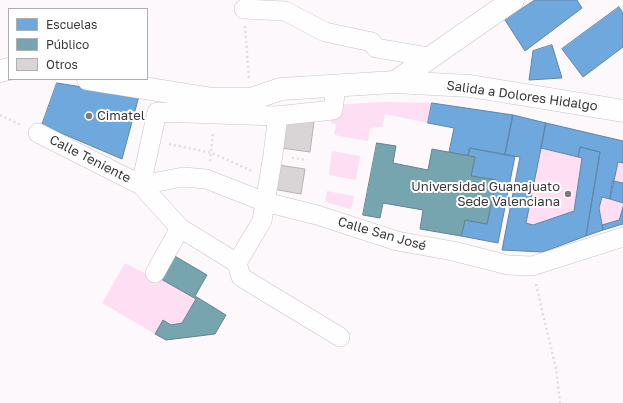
<!DOCTYPE html>
<html>
<head>
<meta charset="utf-8">
<style>
  body { margin:0 }
  #map { position:relative; width:623px; height:403px; overflow:hidden; background:#fdf8fb; font-family:"Golos Text",sans-serif }
  canvas { display:block }
  .legend { position:absolute; left:8px; top:8px; width:140px; height:72px; box-sizing:border-box; background:#fff; border:1px solid #b0afb0; margin:0; padding:5px 7px; list-style:none; font-size:12px; color:#3a3739 }
  .legend li { display:flex; align-items:center; gap:8px; height:20px }
  .legend b { width:20px; border:1px solid #b0afb0 }
</style>
</head>
<body>
<div id="map">
<canvas width="623" height="403"></canvas>
<ul class="legend">
<li><b style="height:11px;background:#6fa8dc"></b>Escuelas</li>
<li><b style="height:11px;background:#76a5af"></b>Público</li>
<li><b style="height:11px;background:#d9d5d7"></b>Otros</li>
</ul>
</div>
<script>
const context = document.querySelector('canvas').getContext('2d');
context.lineJoin = 'round';
function paint(path, color) {
  context.fillStyle = color;
  context.fill(path, 'evenodd');
}
function strokePath(path, color, width, dash) {
  context.strokeStyle = color;
  context.lineWidth = width;
  context.lineCap = dash ? 'butt' : 'round';
  context.setLineDash(dash || []);
  context.stroke(path);
}
function drawText(font, color, halo, rows, align = 'center') {
  context.font = font + ' "Golos Text",sans-serif';
  context.lineWidth = 4;
  context.setLineDash([]);
  context.textBaseline = 'middle';
  context.strokeStyle = halo;
  context.fillStyle = color;
  for (const [text, x, y, turn = 0] of rows) {
    context.save();
    context.translate(x, y);
    context.rotate((+turn || 0) * Math.PI / 180);
    context.textAlign = isNaN(turn) ? turn : align;
    if (halo) context.strokeText(text, 0, 0);
    context.fillText(text, 0, 0);
    context.restore();
  }
}
const green = new Path2D(`
  M383 102 432 103 428 123 385 114 382 127 370 128 368 141 334 135 336 124 331 123 334 105Z
  M541 148 582 158 574 211 533 225 526 223Z
  M332 151 360 156 356 180 329 175Z
  M618 162 623 163V183L613 181Z
  M327 191 354 196 351 209 325 202Z
  M602 197 623 203 619 220 602 225 599 208Z
  M125 263 152 277 154 275 196 299 182 323 171 325 163 320 155 334 102 303Z`);
const schools = new Path2D(`
  M535 0H577L582 8 525 51 505 20Z
  M619 7 623 13V47L583 77 562 49Z
  M552 45 562 78 529 80 533 51Z
  M57 83 139 96 122 159 42 125Z
  M432 103 513 115 505 155 470 148 468 156 449 152 454 128 428 123Z
  M513 115 546 123 526 223 533 225 574 211 582 158 578 157 580 147 600 152 586 236 543 252 502 250 520 157 505 155Z
  M546 123 623 141V163L618 162 610 199 602 197 599 208 603 230 586 236 600 152 580 147 578 157 541 148Z
  M470 148 515 156 498 243 461 236 465 220 487 224 496 180 471 176 475 157 468 156Z
  M613 181 623 183V203L610 199Z
  M623 207V224L603 230 602 225 619 220Z`);
const public = new Path2D(`
  M377 143 396 146 393 163 428 170 432 149 475 157 471 176 496 180 487 224 465 220 461 236 420 229 423 210 383 203 380 218 363 215Z
  M173 255 207 275 195 296 226 315 215 334 166 340 155 334 163 320 171 325 182 323 196 299 154 275Z`);
const building = new Path2D(`
  M314 121 310 152 274 147 277 123Z
  M272 164 305 169 301 194 267 188Z`);
const path = new Path2D(`
  M245 26 249 79
  M0 115 21 125
  M169 144 212 153 252 171
  M292 158 307 160
  M210 161 213 132
  M536 284 556 369 560 403`);
const street = new Path2D(`
  M244 9 285 11 325 32 372 42 376 48 429 57
  M38 133 141 185 180 228 237 263
  M141 185 183 177 206 179 265 202 317 215 397 241 453 251 508 265 532 266 623 237
  M141 185 157 112 276 116 333 110 336 86
  M237 263 262 221 273 155 277 123 276 116
  M237 263 241 277 340 337
  M155 273 180 228`);
const secondary = new Path2D(`
  M395 82 513 0`);
const primary = new Path2D(`
  M0 71 9 69
  M88 79 213 99H251L281 89 395 82 470 86 623 111`);
const markers = [
  [89,116,4,"#7e7b7d"],
  [568,194,4,"#7e7b7d"]
];
const streetNames = [
  ["Salida a Dolores Hidalgo",522,96,8],
  ["Calle Teniente",90,159,27],
  ["Calle San José",382,234,16]
];
const poiNames = [
  ["Cimatel",97,116],
  ["Universidad Guanajuato",560,187,"right"],
  ["Sede Valenciana",560,202,"right"]
];
paint(green, '#fedef3');
paint(schools, '#6fa8dc');
strokePath(schools, '#5f86ab', 1);
paint(public, '#76a5af');
strokePath(public, '#64848c', 1);
paint(building, '#d9d5d7');
strokePath(building, '#b6b2b4', 1);
strokePath(street, '#c7c3c6', 20);
strokePath(secondary, '#c7c3c6', 23);
strokePath(primary, '#c7c3c6', 23);
strokePath(path, '#dedede', 2.5, [2, 3]);
strokePath(street, '#fffefe', 19);
strokePath(secondary, '#fffefe', 22);
strokePath(primary, '#fffefe', 22);
for (const [x, y, r, color] of markers) {
  const dot = new Path2D();
  dot.arc(x, y, r, 0, 2 * Math.PI);
  context.fillStyle = color;
  context.fill(dot);
  strokePath(dot, '#fff', 1.5);
}
drawText('13px', '#3a3739', '#fff', streetNames);
drawText('13px', '#3a3739', '#fff', poiNames, 'left');
</script>
</body>
</html>
